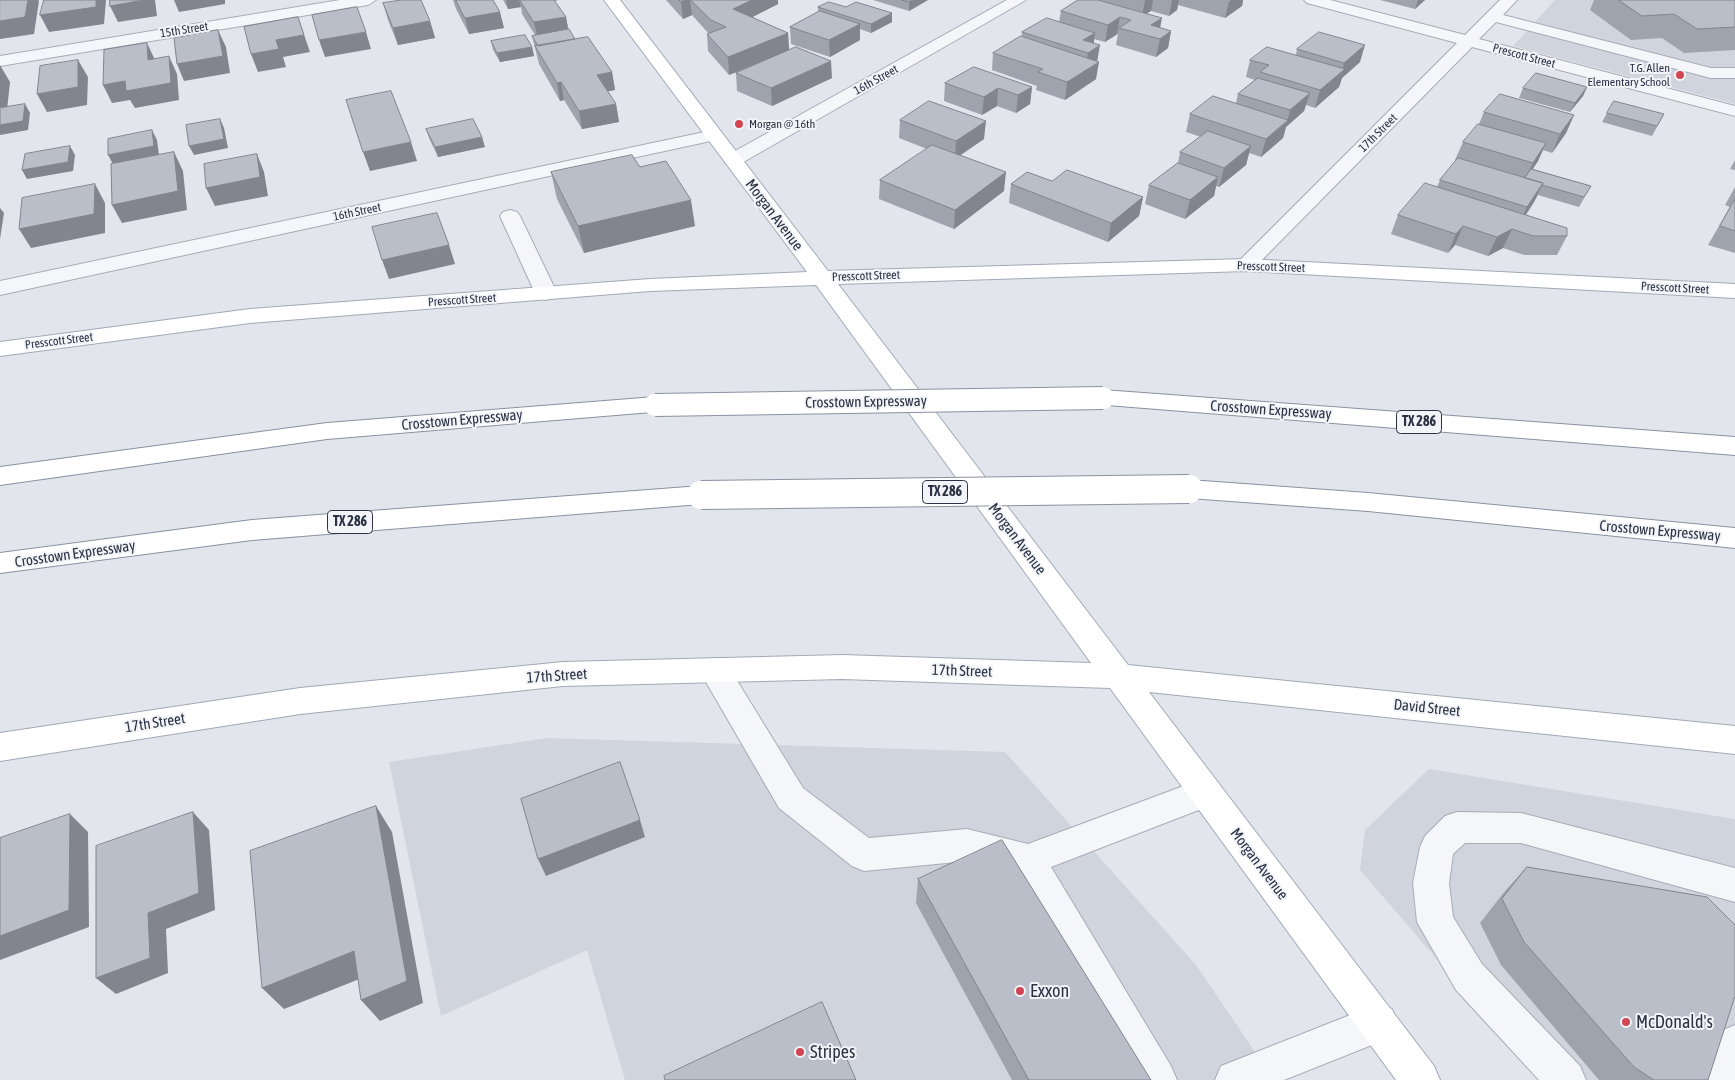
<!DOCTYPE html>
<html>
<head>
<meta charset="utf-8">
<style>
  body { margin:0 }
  canvas { display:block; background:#e2e5eb }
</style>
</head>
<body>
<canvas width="1735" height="1080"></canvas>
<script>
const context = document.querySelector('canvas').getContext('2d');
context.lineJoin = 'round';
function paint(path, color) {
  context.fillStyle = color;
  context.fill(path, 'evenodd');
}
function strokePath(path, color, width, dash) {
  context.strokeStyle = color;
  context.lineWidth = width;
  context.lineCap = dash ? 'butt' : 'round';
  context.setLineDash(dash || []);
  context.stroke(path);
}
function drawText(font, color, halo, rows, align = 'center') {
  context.font = font + ' "Asap Condensed",sans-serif';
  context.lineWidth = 4;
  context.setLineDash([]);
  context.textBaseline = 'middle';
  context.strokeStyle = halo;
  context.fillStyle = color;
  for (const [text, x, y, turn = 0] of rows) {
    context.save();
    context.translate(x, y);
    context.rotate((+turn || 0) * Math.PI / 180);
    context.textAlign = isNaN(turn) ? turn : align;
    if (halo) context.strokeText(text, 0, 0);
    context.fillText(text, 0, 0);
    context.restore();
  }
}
const built = new Path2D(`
  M1555 0H1735V104L1513 46Z
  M547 738 1005 752 1196 965 1274 1080H625L587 950 441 1016 389 762Z
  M1429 769 1735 819V1080H1541L1360 870 1365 830Z`);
const minor = new Path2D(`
  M340 0H376L368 5 0 66V56Z
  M1007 0H1026L740 164H726L724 160 726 156Z
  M1304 0H1330L1465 35 1500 0H1517L1503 15 1711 68H1735V78H1711L1496 22 1479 39 1735 106V116L1472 47 1253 269 1246 271 1239 269 1235 265 1457 43 1307 3Z
  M714 130 720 131 723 135 720 139 0 295V281Z
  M510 210 517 212 520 216 557 293 554 298 546 300 538 298 535 293 500 216 503 212Z
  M714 658 725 661 803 788 869 838 967 829 1028 844 1205 778 1217 783 1222 793 1217 803 1051 867 1171 1066 1177 1080H1135L1017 873 967 861 864 871 852 866 779 808 699 670 703 661Z
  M1457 812 1521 813 1735 868V902L1521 843H1465L1453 854 1449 883 1453 917 1482 964 1580 1066 1586 1080H1539L1456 990 1417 922 1413 883 1420 847 1425 836 1445 816Z
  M1378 1004 1392 1009 1397 1023 1392 1037 1284 1080H1215L1221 1066Z
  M1735 1025V1080H1706L1721 1031Z`);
const major = new Path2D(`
  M604 0H620L828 271 1246 259 1735 284V298L1246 271 838 284 1128 665 1735 726V754L1149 692 1434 1066 1440 1080H1396L1110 688 842 679 563 686 300 714 0 761V733L300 688 563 662 842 655 1091 663 816 285 650 291 250 323 0 356V342L250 309 650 279 807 272Z`);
const highway = new Path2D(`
  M1103 390 1735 437V455L1094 404 1091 398 1094 392Z
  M655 397 664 399 667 405 664 411 327 439 0 485V467L327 423Z
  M1189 480 1368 493 1735 528V548L1368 511 1189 498 1180 496 1176 489 1180 482Z
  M701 486 710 488 714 495 710 502 701 504 252 540 0 573V553L252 520Z`);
const highwayBridgeFar1 = new Path2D(`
  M655 405 1103 398`);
const highwayBridge = new Path2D(`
  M701 495 1189 489`);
const wall = new Path2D(`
  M453 0H493L504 28 469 34 456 9Z
  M503 0H559L555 1 566 17 568 29 575 39 612 72 615 90 608 91 616 104 619 122 582 129 564 100 560 101 539 64 532 36 535 35 522 14 521 7 508 9Z
  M666 0H778V4L752 17 788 33 789 50 832 78 772 106 737 91 736 73 787 51 729 75 708 51 707 34H709L692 15 683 19Z
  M873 0H928L909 11Z
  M1078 0H1243L1242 6 1225 18 1178 5 1177 10 1169 16 1151 11 1147 13 1160 28 1171 31 1168 48 1156 57 1116 45 1118 34 1105 42 1094 39V43L1097 61 1096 79 1065 100 1036 90 1037 86 992 70 993 53 1022 37V32L1059 22 1061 11Z
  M1380 0H1425L1415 9Z
  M1594 0H1735V50L1684 53 1662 38 1631 40 1590 10Z
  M383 3 430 21 435 38 398 45 388 20Z
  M818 7H846L892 22 871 33 860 29V40L830 57 791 44 790 27 818 12Z
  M491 41 532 47 534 56 500 62 493 50Z
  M1297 49 1360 62 1342 78 1339 87 1315 108 1306 105 1304 111 1286 127 1283 138 1261 157 1249 153 1246 165 1219 187 1216 186 1214 196 1185 219 1145 204 1149 185 1178 163 1180 152 1201 137 1186 132 1190 114 1236 103 1238 94 1255 80 1246 77 1250 60 1296 55Z
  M945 83 1032 87 1030 104 1016 113 997 106 982 115 944 101Z
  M1587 87 1583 96 1570 112 1519 98 1523 88Z
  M1484 112 1574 115 1566 133 1552 153 1543 150 1538 161 1533 169 1591 186 1579 207 1538 195 1534 202 1526 215 1567 236 1557 255H1524L1503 248 1488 256 1455 245 1448 253 1391 234 1398 215 1437 187 1440 180 1456 161 1455 160 1463 142 1479 124Z
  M1607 113 1664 114 1652 136 1602 122Z
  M900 120 984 139 960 155 1004 191 954 229 879 199 880 180 927 149 899 138Z
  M426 129 485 147 438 157 429 138Z
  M1735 160V170L1730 169Z
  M551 172 695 226 584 253 557 199Z
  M1052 181 1143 197 1139 216 1108 242 1009 203 1011 184Z
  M1735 187V253L1708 245 1730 207 1725 205Z
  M1527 867 1708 1080H1599L1501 965 1480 923 1505 891Z
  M918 879 1151 1080H1012L916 903Z`);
const shadedWall = new Path2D(`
  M28 0H38L39 1 34 34 0 39V21Z
  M96 0H106L104 24 49 32 40 15Z
  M144 0H155L157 16 118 22 110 6Z
  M174 0H225V4L179 12Z
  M506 0H519L521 7 508 9Z
  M686 0H690L692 15 683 19 681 2Z
  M752 0H778V4L735 26 733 9Z
  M913 0H928L909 11V2Z
  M1145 0H1153L1151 11 1142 16Z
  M1172 0H1179L1177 10 1169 16Z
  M1231 0H1243L1242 6 1225 18 1229 2Z
  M1418 0H1425L1415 9Z
  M500 12 504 28 469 34 465 18Z
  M892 13V22L871 33V24Z
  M298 17 310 52 283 57 286 67 258 72 251 54 276 40Z
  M566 17 569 33 538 39 534 22Z
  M1120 17 1117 34 1105 42 1108 25Z
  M1162 18 1159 34 1151 25Z
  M430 21 435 38 398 45 393 28Z
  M860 24V40L830 57 829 40Z
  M218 30 226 47 230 73 184 81 177 64Z
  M1171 31 1168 48 1156 57 1160 39Z
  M366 32 371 49 325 57 319 40Z
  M788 33 789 50 729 75 728 57Z
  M1095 33 1093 50 1083 40Z
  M147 43 155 60H148Z
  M1100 45 1097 62 1085 70 1088 53Z
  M1365 45 1360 62 1342 78 1339 87 1315 108 1320 90 1342 72 1344 63Z
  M532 47 534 56 500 62 497 53Z
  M169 56 177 74 179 100 135 108 130 100 112 103 103 85Z
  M78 60 88 77 87 105 47 112 37 94Z
  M831 61 832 78 772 106 771 88Z
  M1099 62 1096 79 1065 100 1067 82Z
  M0 65 10 82 7 110 0 111Z
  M612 72 615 90 600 93 597 75Z
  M561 82 564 100 560 101 557 83Z
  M1032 87 1030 104 1016 113 1018 95Z
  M1587 87 1583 96 1570 112 1575 103Z
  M998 88 997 106 982 115 984 97Z
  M1310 93 1304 111 1286 127 1283 138 1261 157 1266 139 1287 122 1290 110Z
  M25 104 30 113 28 130 0 135V125Z
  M616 104 619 122 582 129 579 111Z
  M1574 115 1566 133 1552 153 1560 134Z
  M220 119 224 128 228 148 194 155 189 146Z
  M986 121 984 139 955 159 956 141Z
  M152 130 157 140 159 155 113 164 108 155Z
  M482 137 485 147 438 157 435 147Z
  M411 142 417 161 370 171 363 152Z
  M1546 143 1538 161 1524 181 1533 163Z
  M70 146 75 155 73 171 27 179 22 170Z
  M1251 146 1246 165 1219 187 1224 168Z
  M174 152 183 171 187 210 122 223 112 205Z
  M257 154 264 172 268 196 215 206 206 188Z
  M1006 172 1004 191 954 229 955 210Z
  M1218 177 1214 196 1185 219 1190 200Z
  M1543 183 1534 202 1518 226 1527 207Z
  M95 184 105 203V233L31 248 19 229Z
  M1143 197 1139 216 1108 242 1111 223Z
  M691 200 695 226 584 253 578 226Z
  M0 208 4 213 0 239Z
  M1463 226 1455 245 1448 253 1456 234Z
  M1512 229 1503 248 1488 256 1497 237Z
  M449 245 455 264 389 279 382 260Z
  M376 806 392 832 423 1003 380 1021 361 1000Z
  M193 812 209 830 215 910 166 929 168 973 116 994 96 978 148 913Z
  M70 814 88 832 89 927 0 960V936Z
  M640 820 645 837 546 876 538 859Z
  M354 951 372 974 284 1009 262 988Z`);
const building = new Path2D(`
  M0 0H28L25 17 0 21Z
  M44 0H96V7L40 15Z
  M110 0H144L110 6Z
  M402 0H421L430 21 393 28 383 3Z
  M456 0H493L500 12 465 18Z
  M520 0H554L566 17 534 22Z
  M679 0H686L681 2Z
  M691 0H752L733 9 788 33 728 57 707 34 726 27 711 20Z
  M902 0H913L909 2Z
  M1078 0H1098L1162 18 1151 25 1171 31 1160 39 1119 28 1131 20 1120 17 1108 25 1061 11Z
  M1619 0H1735V27L1697 29 1674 14 1642 16Z
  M829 2 846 7 856 2 892 13 871 24 818 7Z
  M357 7 366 32 319 40 312 15Z
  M820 11 860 24 829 40 790 27Z
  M298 17 304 35 276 40 279 49 251 54 244 27Z
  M1047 18 1095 33 1083 40 1100 45 1088 53 1022 32Z
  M569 29 575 39 538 46 532 36Z
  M218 30 223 56 177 64 174 38Z
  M1319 32 1365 45 1344 63 1297 49Z
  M525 35 532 47 497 53 491 41Z
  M1021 36 1099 62 1067 82 1038 72 1043 69 993 53Z
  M588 37 612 72 597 75 616 104 579 111 561 82 557 83 535 46Z
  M147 43 148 60 169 56 171 83 126 91 125 81 103 85 104 50Z
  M796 47 831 61 771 88 736 73Z
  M1267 47 1345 69 1320 90 1260 72 1269 65 1250 60Z
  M78 60V87L37 94 40 66Z
  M974 67 1032 87 1018 95 998 88 984 97 945 83Z
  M1536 73 1587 87 1575 103 1523 88Z
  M1258 78 1310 93 1290 110 1238 94Z
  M391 91 411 142 363 152 346 100Z
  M1500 94 1574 115 1560 134 1484 112Z
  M1213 96 1288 120 1266 139 1190 114Z
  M929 101 986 121 956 141 900 120Z
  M1614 101 1664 114 1657 126 1607 113Z
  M25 104 23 121 0 125V108Z
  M220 119 224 139 189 146 186 125Z
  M473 119 482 137 435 147 426 129Z
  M1478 124 1546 143 1533 163 1463 142Z
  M152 130 154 146 108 155V139Z
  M1208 131 1251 146 1224 168 1180 152Z
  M932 145 1006 172 955 210 880 180Z
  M70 146 68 162 22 170 25 154Z
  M174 152 178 191 112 205 111 164Z
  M257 154 260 177 206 188 204 164Z
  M632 155 640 167 666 161 691 200 578 226 551 172Z
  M1458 158 1543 183 1527 207 1440 180Z
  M1178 163 1218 177 1190 200 1149 185Z
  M1531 169 1591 186 1584 197 1542 185 1543 183 1525 178Z
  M1067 170 1143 197 1111 223 1011 184 1027 172 1052 181Z
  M1425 183 1567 228V236H1533L1512 229 1497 237 1463 226 1456 234 1398 215Z
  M95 184 94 214 19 229 22 198Z
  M1735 199V231L1720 226Z
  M437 213 449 245 382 260 372 227Z
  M620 762 640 820 538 859 521 799Z
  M376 806 407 981 361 1000 354 951 262 988 250 851Z
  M193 812 199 893 148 913 150 958 96 978V846Z
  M70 814 69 910 0 936V838Z
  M1002 840 1151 1080H1029L918 879Z
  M1527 867 1707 897 1735 925V996L1708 1080H1654L1634 1067 1524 942 1502 899Z
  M822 1002 856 1080H665L664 1076Z`);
const markers = [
  [1680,75,5,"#d24553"],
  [739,124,5,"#d24553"],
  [1020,991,5,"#d24553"],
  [1626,1022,5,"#d24553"],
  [800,1052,5,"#d24553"]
];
const farStreetnames = [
  ["15th Street",184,30,-9],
  ["Prescott Street",1524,56,15],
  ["16th Street",876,80,-29],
  ["17th Street",1378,133,-45],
  ["16th Street",357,212,-12],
  ["Presscott Street",1271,267,2],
  ["Presscott Street",866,276,-2],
  ["Presscott Street",1675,288,3],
  ["Presscott Street",462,300,-4],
  ["Presscott Street",59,341,-7]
];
const farPoinames = [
  ["T.G. Allen",1670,68],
  ["Elementary School",1670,82],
  ["Morgan @ 16th",749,124,"left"]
];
const shields = [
  [1419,422,45],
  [945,492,45],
  [350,522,45]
];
const shieldNames = [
  ["TX 286",1419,422],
  ["TX 286",945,492],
  ["TX 286",350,522]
];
const streetNames = [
  ["Morgan Avenue",774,215,53],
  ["Crosstown Expressway",866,402,-1],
  ["Crosstown Expressway",1271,410,4],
  ["Crosstown Expressway",462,420,-5],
  ["Crosstown Expressway",1660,531,5],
  ["Morgan Avenue",1017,539,53],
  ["Crosstown Expressway",75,554,-8],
  ["17th Street",962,671,2],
  ["17th Street",557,676,-4],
  ["David Street",1427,708,6],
  ["17th Street",155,723,-9],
  ["Morgan Avenue",1259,864,53]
];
const nearPoinames = [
  ["Exxon",1030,991],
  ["McDonald's",1636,1022],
  ["Stripes",810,1052]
];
paint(built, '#d0d4dd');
strokePath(minor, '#a7acb6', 2);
strokePath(major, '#a1a9b7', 2);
strokePath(highway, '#8992a2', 2);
paint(minor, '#f5f6f9');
paint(major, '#fff');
paint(highway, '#fff');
strokePath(highwayBridgeFar1, '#8992a2', 24, []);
strokePath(highwayBridge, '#8992a2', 30, []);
strokePath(highwayBridgeFar1, '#fff', 22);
strokePath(highwayBridge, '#fff', 28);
paint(wall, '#9fa3ad');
paint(shadedWall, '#82858d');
paint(building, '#b9bec9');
strokePath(building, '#82858d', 1);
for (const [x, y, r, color] of markers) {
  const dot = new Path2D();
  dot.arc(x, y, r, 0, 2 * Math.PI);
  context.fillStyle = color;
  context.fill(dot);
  strokePath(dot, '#f2f4f8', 2);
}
drawText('12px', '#2a3244', '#f2f4f8', farStreetnames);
drawText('12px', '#2a3244', '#f2f4f8', farPoinames, 'right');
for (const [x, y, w] of shields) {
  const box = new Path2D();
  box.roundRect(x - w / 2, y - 11.5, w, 23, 4);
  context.fillStyle = '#f2f4f8';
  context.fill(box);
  strokePath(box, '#2a3244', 1);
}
drawText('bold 14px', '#2a3244', null, shieldNames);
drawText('15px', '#2a3244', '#f2f4f8', streetNames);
drawText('18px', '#2a3244', '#f2f4f8', nearPoinames, 'left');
</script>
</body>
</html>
